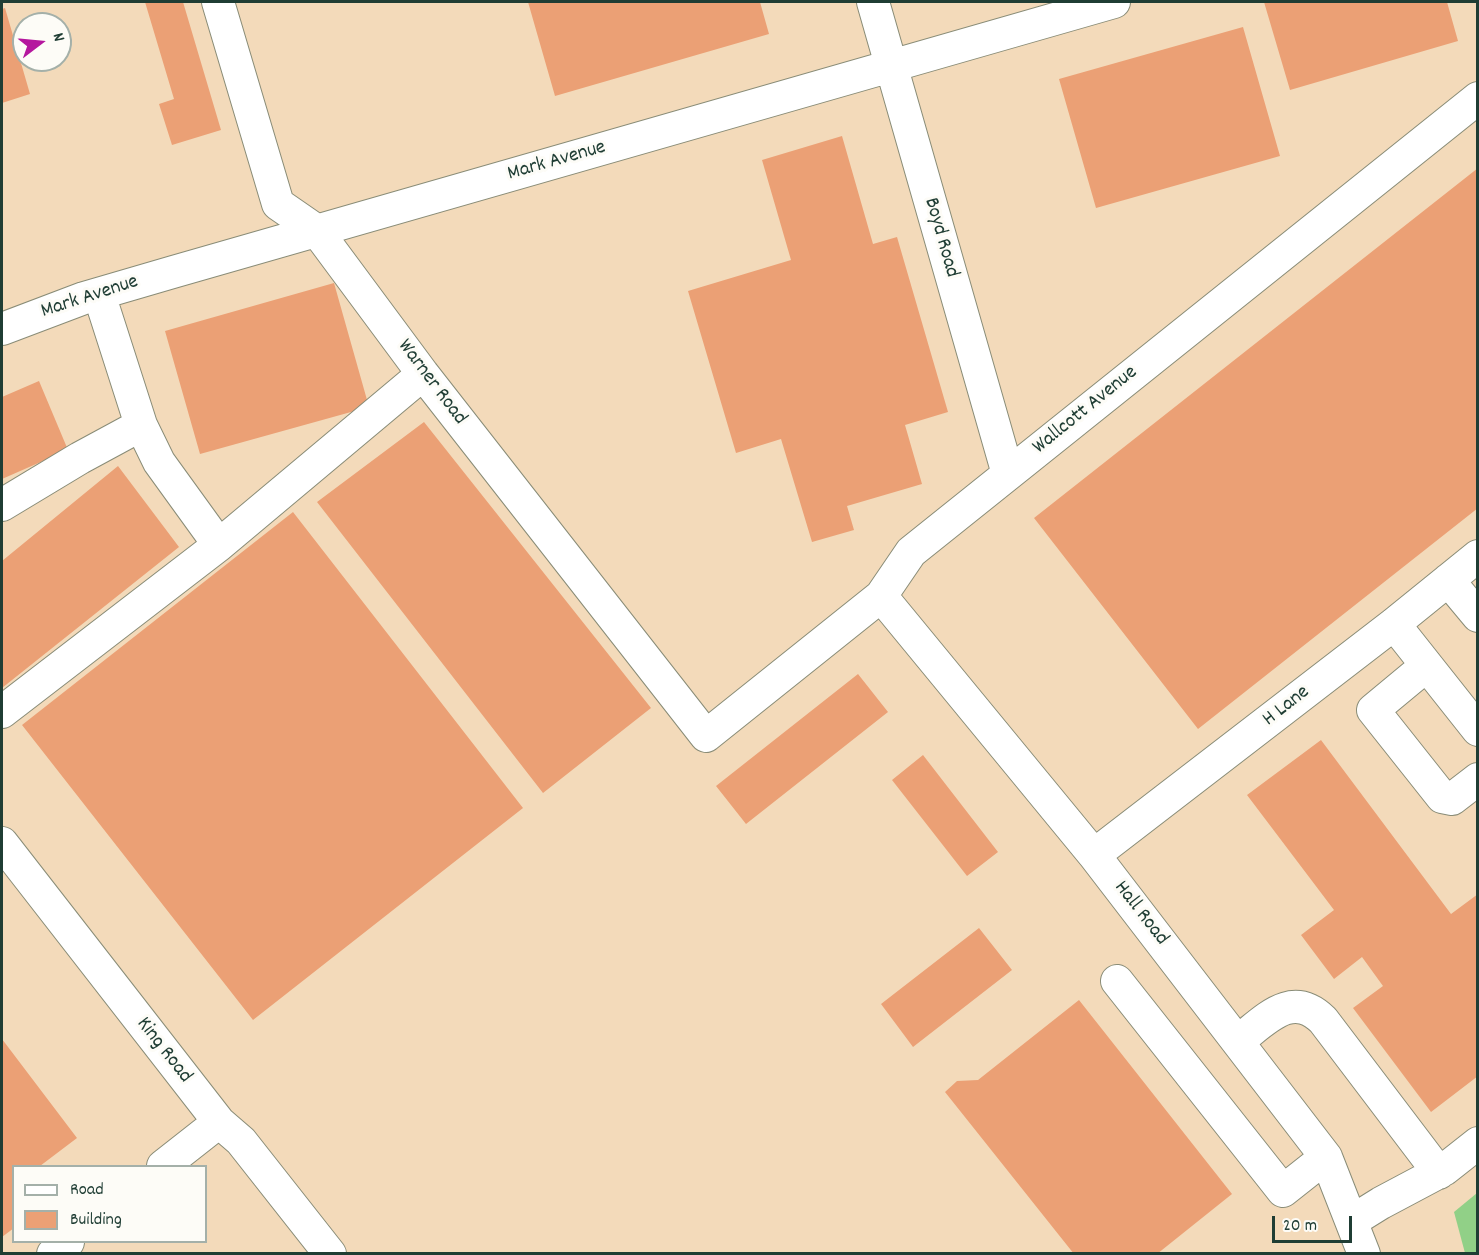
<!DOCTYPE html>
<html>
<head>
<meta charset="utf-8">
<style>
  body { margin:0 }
  #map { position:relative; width:1479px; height:1255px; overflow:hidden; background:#f3daba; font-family:Dekko,sans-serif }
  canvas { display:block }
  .frame { position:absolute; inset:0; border:3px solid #1f3d34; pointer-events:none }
  .legend { position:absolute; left:12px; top:1165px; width:195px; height:78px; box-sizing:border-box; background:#fdfcf7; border:2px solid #a4b0a9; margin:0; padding:8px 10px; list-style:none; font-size:18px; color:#1f3d34 }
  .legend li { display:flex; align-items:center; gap:12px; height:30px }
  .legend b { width:30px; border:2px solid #a4b0a9 }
  .north { position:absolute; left:12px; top:12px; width:60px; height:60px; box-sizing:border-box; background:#fdfcf7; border:2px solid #a4b0a9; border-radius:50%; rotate:74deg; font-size:16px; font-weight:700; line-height:24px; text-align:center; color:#1f3d34 }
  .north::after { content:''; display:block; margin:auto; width:21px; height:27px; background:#b5179e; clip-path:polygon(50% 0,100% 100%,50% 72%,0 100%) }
  .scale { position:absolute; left:1272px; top:1216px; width:80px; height:27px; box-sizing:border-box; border:3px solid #1f3d34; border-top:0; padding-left:8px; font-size:18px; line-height:21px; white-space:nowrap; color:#1f3d34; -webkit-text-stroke:4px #fdfcf7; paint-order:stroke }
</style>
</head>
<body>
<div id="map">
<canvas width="1479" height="1255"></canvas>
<div class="frame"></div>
<ul class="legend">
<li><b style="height:8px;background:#fff"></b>Road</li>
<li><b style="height:16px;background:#eba075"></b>Building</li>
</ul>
<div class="north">N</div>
<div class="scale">20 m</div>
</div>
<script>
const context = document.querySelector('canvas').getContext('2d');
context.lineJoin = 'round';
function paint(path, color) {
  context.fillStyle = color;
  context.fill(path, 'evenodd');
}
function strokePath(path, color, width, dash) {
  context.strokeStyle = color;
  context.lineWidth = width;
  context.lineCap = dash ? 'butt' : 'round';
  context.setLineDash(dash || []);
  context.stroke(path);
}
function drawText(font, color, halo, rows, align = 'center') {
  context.font = font + ' Dekko,sans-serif';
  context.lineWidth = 6;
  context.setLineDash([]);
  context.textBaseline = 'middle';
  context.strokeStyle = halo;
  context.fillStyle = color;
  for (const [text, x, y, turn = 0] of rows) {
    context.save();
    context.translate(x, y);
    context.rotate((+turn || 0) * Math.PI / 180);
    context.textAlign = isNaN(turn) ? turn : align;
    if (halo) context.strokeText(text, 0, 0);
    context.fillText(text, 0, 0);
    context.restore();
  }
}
const green = new Path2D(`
  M1477 1193V1253H1465L1454 1212Z`);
const building = new Path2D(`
  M145 2H183L221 130 172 145 159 104 174 99Z
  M528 2H760L769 34 555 96Z
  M1264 2H1447L1458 41 1290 90Z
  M5 8 30 94 2 103V9Z
  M1243 27 1280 156 1096 208 1059 79Z
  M842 136 873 244 897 237 948 412 905 425 922 484 847 506 854 530 812 542 781 439 736 453 688 291 791 260 762 160Z
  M1478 168V508L1198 729 1034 518Z
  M334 283 369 407 200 454 165 331Z
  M39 381 68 450 2 479V397Z
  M424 422 651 708 543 793 317 502Z
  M118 466 179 547 2 688V561Z
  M293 512 523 808 253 1020 22 725Z
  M858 674 888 712 746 824 716 786Z
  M1321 740 1451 914 1478 894V1076L1431 1112 1353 1008 1383 986 1362 957 1334 979 1301 935 1334 910 1247 795Z
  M923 755 998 852 967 876 892 780Z
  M979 928 1012 970 913 1047 881 1004Z
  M1079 1000 1232 1194 1157 1254H1074L945 1092 957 1081 978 1080Z
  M2 1039 77 1138 40 1166H14V1228L2 1237Z`);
const minor = new Path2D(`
  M218 2 278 204 317 231 423 374 706 736 881 596 911 552 1478 98
  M873 2 1008 474
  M99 294 141 425 159 462 219 545 423 374
  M2 329 84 298 173 272 1114 2
  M2 505 80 458 141 425
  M1448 580 1478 616
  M881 596 1094 855 1326 1157 1364 1254
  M1394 624 1478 730
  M1426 666 1373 710 1442 797 1452 799 1478 779
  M2 712 219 545
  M2 843 219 1122 241 1141 330 1254
  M1094 855 1394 624 1478 556
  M1117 981 1283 1191 1326 1157
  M1238 1041C1266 1020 1291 989 1323 1020L1439 1173
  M163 1166 219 1122
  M1352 1221 1381 1203 1445 1169 1478 1143
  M53 1254 68 1242`);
const streetNames = [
  ["Mark Avenue",557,162,-16],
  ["Boyd Road",940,238,74],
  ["Mark Avenue",90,298,-18],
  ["Warner Road",431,383,53],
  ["Wallcott Avenue",1086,411,-39],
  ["H Lane",1287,707,-38],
  ["Hall Road",1140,914,52],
  ["King Road",163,1051,52]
];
paint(green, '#91d087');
paint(building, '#eba075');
strokePath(minor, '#898c77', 34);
strokePath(minor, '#fff', 32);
drawText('21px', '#1f3d34', '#fdfcf7', streetNames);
</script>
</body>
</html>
